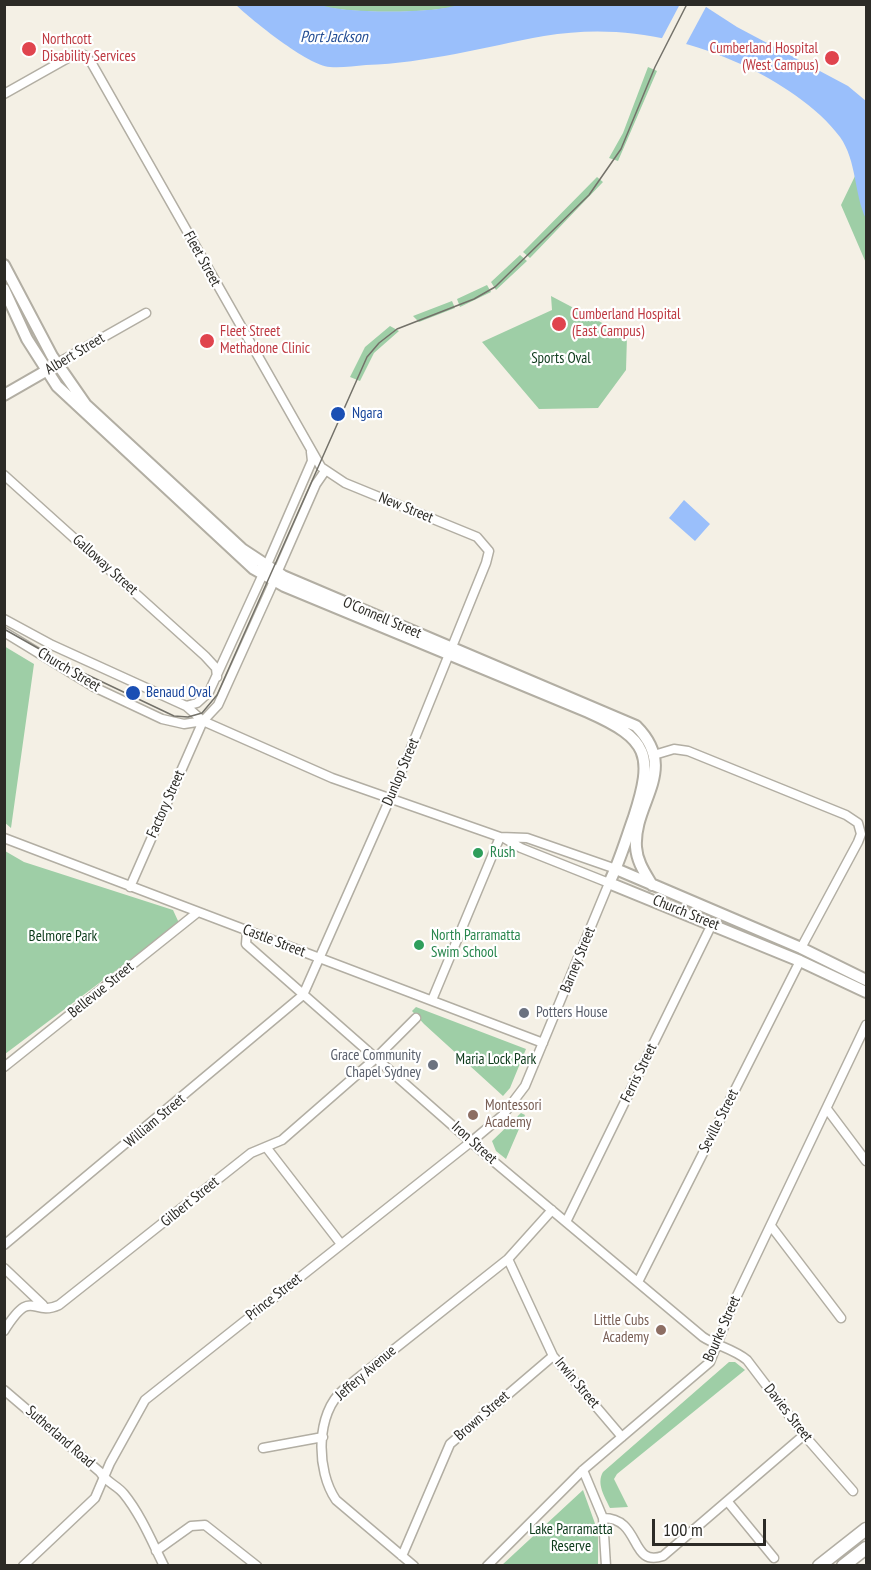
<!DOCTYPE html>
<html>
<head>
<meta charset="utf-8">
<style>
  body { margin:0 }
  #map { position:relative; width:871px; height:1570px; overflow:hidden; background:#f4f0e5; font-family:"PT Sans Narrow",sans-serif }
  canvas { display:block }
  .frame { position:absolute; inset:0; border:6px solid #2c2b26; pointer-events:none }
  .scale { position:absolute; left:652px; top:1519px; width:114px; height:27px; box-sizing:border-box; border:3px solid #2c2b26; border-top:0; padding-left:8px; font-size:18px; line-height:21px; white-space:nowrap; color:#2c2b26; -webkit-text-stroke:4px #fff; paint-order:stroke }
</style>
</head>
<body>
<div id="map">
<canvas width="871" height="1570"></canvas>
<div class="frame"></div>
<div class="scale">100 m</div>
</div>
<script>
const context = document.querySelector('canvas').getContext('2d');
context.lineJoin = 'round';
function paint(path, color) {
  context.fillStyle = color;
  context.fill(path, 'evenodd');
}
function strokePath(path, color, width, dash) {
  context.strokeStyle = color;
  context.lineWidth = width;
  context.lineCap = dash ? 'butt' : 'round';
  context.setLineDash(dash || []);
  context.stroke(path);
}
function drawText(font, color, halo, rows, align = 'center') {
  context.font = font + ' "PT Sans Narrow",sans-serif';
  context.lineWidth = 4.5;
  context.setLineDash([]);
  context.textBaseline = 'middle';
  context.strokeStyle = halo;
  context.fillStyle = color;
  for (const [text, x, y, turn = 0] of rows) {
    context.save();
    context.translate(x, y);
    context.rotate((+turn || 0) * Math.PI / 180);
    context.textAlign = isNaN(turn) ? turn : align;
    if (halo) context.strokeText(text, 0, 0);
    context.fillText(text, 0, 0);
    context.restore();
  }
}
const green = new Path2D(`
  M318 5H460C439 14 339 14 318 5Z
  M648 67 657 71 618 161 609 158 623 133Z
  M856 174 866 219V263L841 205Z
  M597 177 603 182 530 258 523 252Z
  M520 255 527 261 496 290 491 282Z
  M487 285 491 292 460 307 457 299Z
  M551 296 627 336 626 370 598 408 539 409 482 342 552 310Z
  M452 301 455 308 419 322 413 316Z
  M390 326 399 331 374 353 360 381 350 377 365 347Z
  M4 646 34 664 11 828 4 822Z
  M5 851 24 862 173 910 179 923 5 1054Z
  M416 1007 526 1049 510 1088 503 1096 424 1024 412 1011Z
  M521 1113 525 1115 506 1159 496 1151 492 1141Z
  M729 1362H735L745 1370 617 1474 614 1479 628 1507 610 1508C605 1497 596 1484 603 1472Z
  M583 1490 598 1532V1565H502Z`);
const water = new Path2D(`
  M318 4C340 14 439 14 460 4L703 5 737 27 848 86 866 101V219C854 194 857 161 840 137 818 107 777 81 743 65 680 36 613 24 544 36 484 47 427 63 366 65 354 66 341 68 330 67 307 65 253 21 236 5Z
  M684 500 710 524 695 541 669 518Z`);
const pier = new Path2D(`
  M680 4 707 5 685 46 661 40Z`);
const minor = new Path2D(`
  M4 94 75 54 84 55 91 62 321 467 345 483 477 537 489 551 486 563 396 785 303 995 4 1245
  M56 364 146 313
  M4 475 205 656 216 668 217 677
  M266 567 312 461 311 452
  M277 573 316 484 325 471
  M4 619 52 645 186 706 203 721 332 778 500 837 527 838 616 869
  M4 632 94 687 162 719 184 724 203 721
  M186 706 197 703 209 692 263 574
  M654 755 674 749 688 751 846 815 858 823 861 834 858 842 801 948
  M4 838 543 1043
  M130 887 203 721 218 705 274 581
  M247 931 246 944 486 1155 703 1337C717 1346 734 1349 747 1360L804 1435 853 1491
  M432 1000 500 837
  M4 1067 198 912
  M827 1109 866 1161
  M266 1147 341 1244
  M566 1222 712 924
  M771 1226 841 1318
  M508 1259 553 1356 622 1437
  M4 1268 43 1305
  M638 1282 800 961
  M4 1331C33 1285 31 1318 59 1305L251 1153 282 1140 376 1058 416 1018
  M4 1390 100 1472C107 1483 117 1485 124 1494 141 1515 152 1542 164 1566
  M263 1448 323 1437
  M583 1470 603 1518 606 1566
  M728 1502 774 1558
  M603 1518C642 1518 629 1568 663 1556L804 1435
  M156 1551 191 1526 205 1525 257 1566
  M402 1556 450 1444 553 1356
  M23 1566 95 1498 110 1463 145 1400 472 1141 503 1115 525 1086 609 883 521 848 504 838
  M414 1566 336 1500C316 1471 315 1413 344 1389L508 1259 552 1210
  M487 1566 583 1470 710 1362 733 1304 866 1025`);
const major = new Path2D(`
  M4 265 52 356 86 405 242 549 283 576 636 726C680 770 633 802 636 847 637 862 645 873 652 885
  M4 289 27 339 57 386 254 569 284 586 588 712C649 739 654 755 634 817 626 839 620 861 609 883L800 961 866 992
  M4 395 51 368
  M616 869 801 948 866 980`);
const highway = new Path2D(`
  M819 1566 866 1529
  M843 1566 866 1548`);
const tram = new Path2D(`
  M4 629 73 668 174 716 188 717 202 713 217 695 367 357 379 343 397 329 474 299 495 287 589 195 621 149 655 67 687 4`);
const markers = [
  [29,49,8,"#e0444e"],
  [832,58,8,"#e0444e"],
  [559,324,8,"#e0444e"],
  [207,341,8,"#e0444e"],
  [338,414,8,"#1a4fb4"],
  [133,693,8,"#1a4fb4"],
  [478,853,6,"#2e9e5b"],
  [419,945,6,"#2e9e5b"],
  [524,1013,6,"#6b7280"],
  [433,1065,6,"#6b7280"],
  [473,1115,6,"#8d6e63"],
  [661,1330,6,"#8d6e63"]
];
const healthNames = [
  ["Northcott",42,40],
  ["Disability Services",42,57],
  ["Cumberland Hospital",818,49,"right"],
  ["(West Campus)",818,66,"right"],
  ["Cumberland Hospital",572,315],
  ["(East Campus)",572,332],
  ["Fleet Street",220,332],
  ["Methadone Clinic",220,349]
];
const streetNames = [
  ["Fleet Street",202,259,61],
  ["Albert Street",75,354,-31],
  ["New Street",406,508,22],
  ["Galloway Street",105,565,42],
  ["O'Connell Street",382,618,23],
  ["Church Street",69,670,31],
  ["Dunlop Street",401,772,-67],
  ["Factory Street",166,804,-66],
  ["Church Street",686,913,22],
  ["Castle Street",274,941,21],
  ["Barney Street",578,960,-68],
  ["Bellevue Street",101,990,-39],
  ["Ferris Street",639,1073,-64],
  ["William Street",155,1121,-40],
  ["Seville Street",719,1121,-63],
  ["Iron Street",474,1143,42],
  ["Gilbert Street",190,1202,-39],
  ["Prince Street",274,1297,-38],
  ["Bourke Street",722,1329,-66],
  ["Jeffery Avenue",366,1373,-41],
  ["Irwin Street",577,1383,50],
  ["Davies Street",788,1413,52],
  ["Brown Street",482,1416,-41],
  ["Sutherland Road",60,1437,41]
];
const parkNames = [
  ["Sports Oval",561,359],
  ["Belmore Park",63,937],
  ["Maria Lock Park",496,1060],
  ["Lake Parramatta",571,1530],
  ["Reserve",571,1547]
];
const transitNames = [
  ["Ngara",352,414],
  ["Benaud Oval",146,693]
];
const leisureNames = [
  ["Rush",490,853],
  ["North Parramatta",431,936],
  ["Swim School",431,953]
];
const worshipNames = [
  ["Potters House",536,1013],
  ["Grace Community",421,1056,"right"],
  ["Chapel Sydney",421,1073,"right"]
];
const educationNames = [
  ["Montessori",485,1106],
  ["Academy",485,1123],
  ["Little Cubs",649,1321,"right"],
  ["Academy",649,1338,"right"]
];
const waterNames = [
  ["Port Jackson",334,37]
];
paint(green, '#9ecea6');
paint(water, '#9abffb');
paint(pier, '#f4f0e5');
strokePath(minor, '#b2aea3', 11);
strokePath(major, '#b2aea3', 14);
strokePath(highway, '#b2aea3', 15);
strokePath(minor, '#fff', 8);
strokePath(major, '#fff', 10);
strokePath(highway, '#fff', 12);
strokePath(tram, '#737169', 1.5);
for (const [x, y, r, color] of markers) {
  const dot = new Path2D();
  dot.arc(x, y, r, 0, 2 * Math.PI);
  context.fillStyle = color;
  context.fill(dot);
  strokePath(dot, '#fff', 2);
}
drawText('15px', '#be3a42', '#fff', healthNames, 'left');
drawText('15px', '#2c2b26', '#fff', streetNames);
drawText('15px', '#0c3a1a', '#fff', parkNames);
drawText('15px', '#164399', '#fff', transitNames, 'left');
drawText('15px', '#27864d', '#fff', leisureNames, 'left');
drawText('15px', '#5b616d', '#fff', worshipNames, 'left');
drawText('15px', '#785e54', '#fff', educationNames, 'left');
drawText('italic 16px', '#244e94', '#fff', waterNames);
</script>
</body>
</html>
